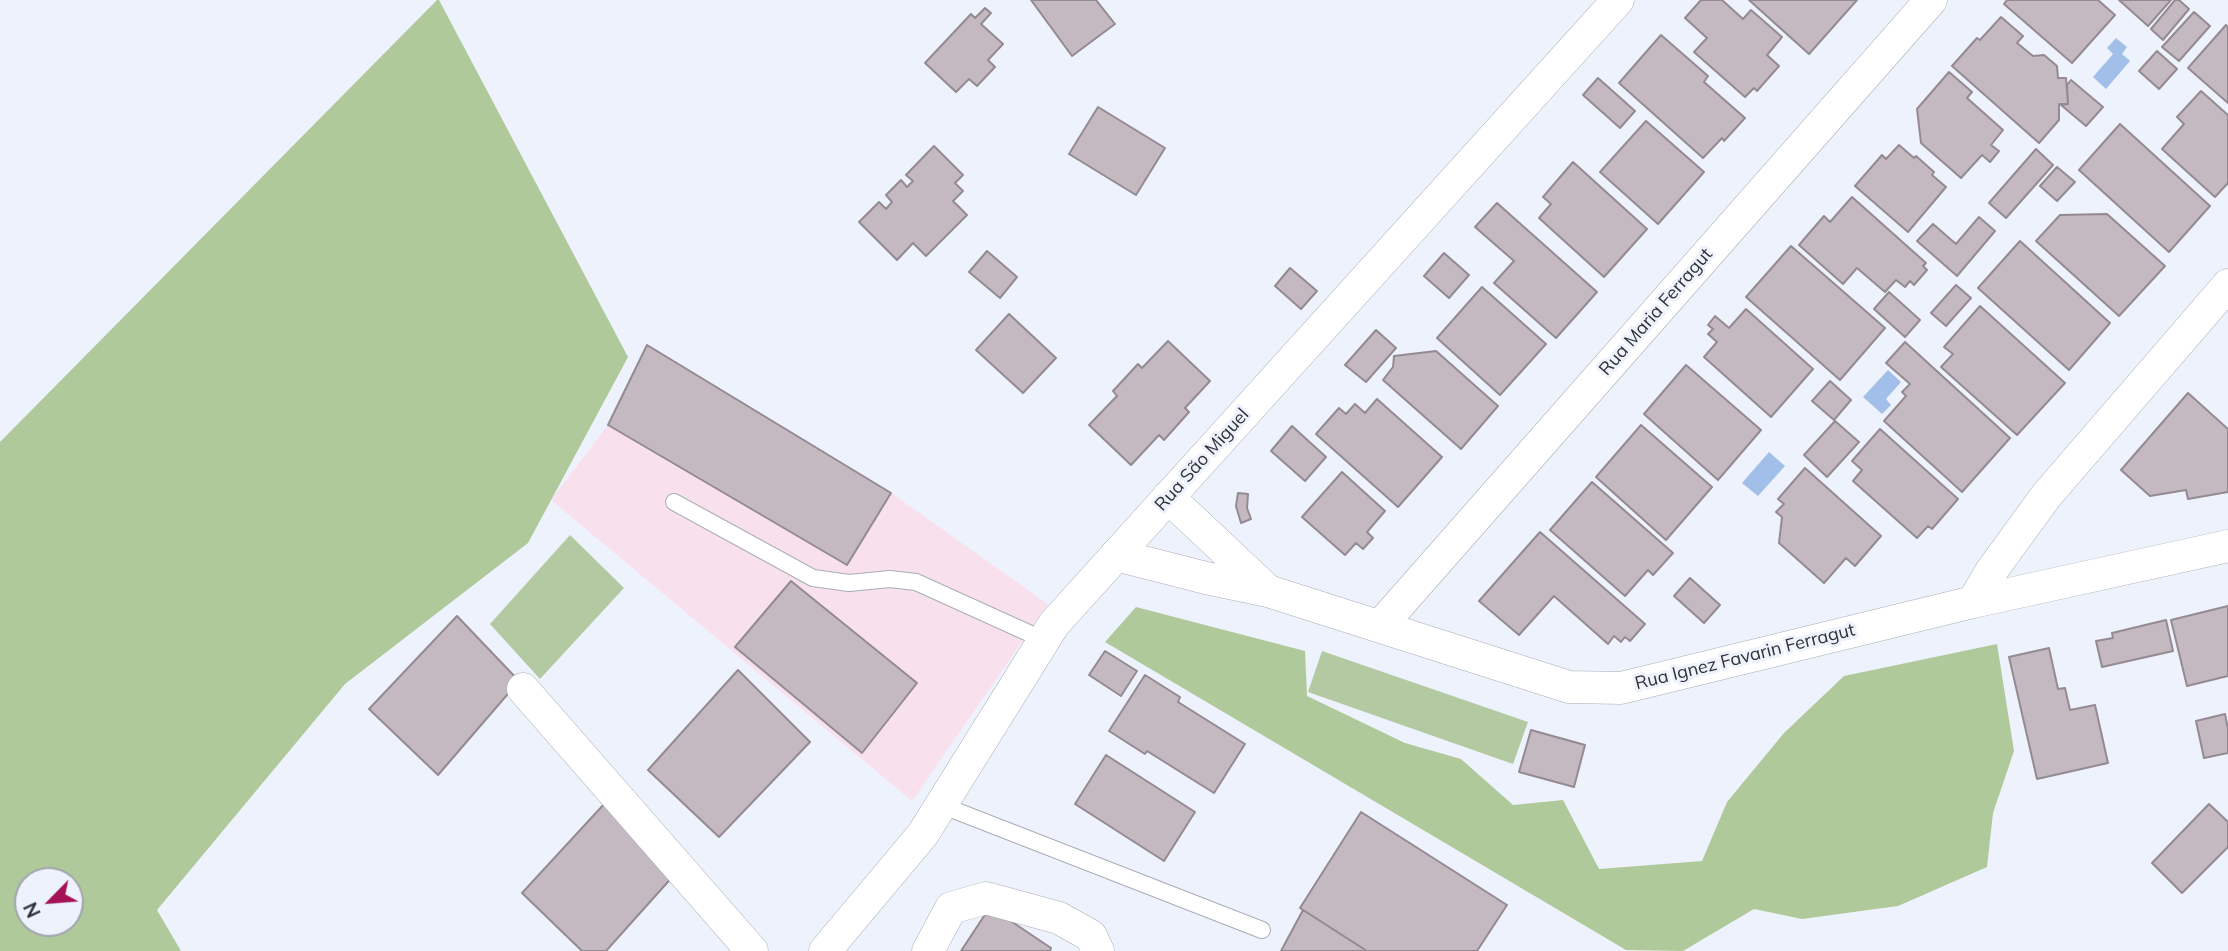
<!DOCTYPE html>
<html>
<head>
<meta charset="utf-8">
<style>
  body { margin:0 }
  #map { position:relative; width:2228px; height:951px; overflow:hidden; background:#edf2fd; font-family:Mulish,sans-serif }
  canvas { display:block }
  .north { position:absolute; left:14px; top:867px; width:70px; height:70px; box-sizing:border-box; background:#edf2fd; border:2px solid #a1a5ad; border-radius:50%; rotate:245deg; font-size:19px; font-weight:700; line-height:28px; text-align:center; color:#303236 }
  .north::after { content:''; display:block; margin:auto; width:24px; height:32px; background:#a41355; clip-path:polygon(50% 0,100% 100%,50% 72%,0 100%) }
</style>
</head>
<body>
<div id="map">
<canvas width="2228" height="951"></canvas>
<div class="north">N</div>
</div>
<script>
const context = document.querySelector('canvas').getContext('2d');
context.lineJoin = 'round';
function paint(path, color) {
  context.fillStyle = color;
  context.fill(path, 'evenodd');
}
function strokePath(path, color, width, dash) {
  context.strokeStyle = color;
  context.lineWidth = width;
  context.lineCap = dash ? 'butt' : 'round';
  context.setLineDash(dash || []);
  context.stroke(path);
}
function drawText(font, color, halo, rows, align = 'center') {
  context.font = font + ' Mulish,sans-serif';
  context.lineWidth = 6;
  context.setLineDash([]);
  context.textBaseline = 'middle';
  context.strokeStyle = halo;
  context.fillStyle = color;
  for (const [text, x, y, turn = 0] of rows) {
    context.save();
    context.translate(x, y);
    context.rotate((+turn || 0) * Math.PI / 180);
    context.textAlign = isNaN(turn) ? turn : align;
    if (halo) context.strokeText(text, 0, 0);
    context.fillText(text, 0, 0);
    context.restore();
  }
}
const industrial = new Path2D(`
  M608 425 846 565 891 493 1048 604 912 801 551 500Z`);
const green = new Path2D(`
  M570 535 624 588 540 679 490 624Z
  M1322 651 1528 722 1513 764 1308 692Z`);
const forest = new Path2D(`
  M437 0H439L628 357 528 543 345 684 157 910 181 951H0V442ZM70 881V923H28V881Z
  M1136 607 1305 651 1307 696 1405 743 1461 759 1513 805 1563 800 1599 869 1702 861 1727 802 1784 733 1844 676 1997 644 2014 751 1993 813 1987 867 1898 906 1802 919 1754 909 1683 951 1626 950 1105 642Z`);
const water = new Path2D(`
  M2116 38 2127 47 2122 54 2130 61 2106 89 2093 77 2113 54 2107 48Z
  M1888 370 1901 382 1886 399 1891 405 1882 414 1863 397Z
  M1769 452 1785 466 1758 496 1742 483Z`);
const building = new Path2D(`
  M1031 0H1096L1115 24 1072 56Z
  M1701 0H1722L1743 19 1751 10 1782 37 1767 55 1779 66 1757 91 1754 88 1745 97 1694 52 1707 38 1685 18Z
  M1749 0H1857L1809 54Z
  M2007 0H2098L2115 15 2072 63 2004 4Z
  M2119 0H2171L2148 26Z
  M2175 0H2179L2189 9 2163 40 2151 29Z
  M985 8 991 13 981 24 1003 44 988 60 995 67 977 86 969 79 956 92 925 63 971 14 975 18Z
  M2194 12 2210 26 2179 61 2162 47Z
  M2001 17 2023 36 2017 43 2033 56 2044 55 2057 66 2058 78H2066L2068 104H2059V120L2039 143 1952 66 1977 38 1980 40Z
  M2226 25 2228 27V103L2188 68Z
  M1661 35 1708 76 1704 82 1745 118 1724 141 1722 138 1703 158 1619 83Z
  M2157 51 2177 69 2159 89 2139 71Z
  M1949 72 1972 92 1967 98 2003 130 1991 145 1999 151 1990 162 1982 155 1961 178 1921 143 1917 109Z
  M1598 78 1635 111 1620 128 1583 95Z
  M2071 80 2103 107 2086 126 2061 105 2068 104 2067 85Z
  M2201 91 2228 115V183L2215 197 2162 149 2184 124 2177 117Z
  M1098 107 1165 148 1136 195 1069 154Z
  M1646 121 1704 172 1658 224 1600 172Z
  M2120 124 2210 206 2169 252 2079 170Z
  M1899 145 1914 158 1916 156 1934 172 1932 175 1946 187 1908 232 1855 186 1882 155 1886 159Z
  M934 146 963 175 955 183 963 191 953 201 967 215 926 256 913 243 897 260 859 222 879 202 886 209 892 202 886 195 901 180 907 187 913 181 906 175Z
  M2036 149 2053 165 2006 218 1989 203Z
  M1573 162 1647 229 1604 277 1539 218 1551 204 1543 197Z
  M2057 167 2075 182 2057 201 2040 186Z
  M1852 197 1926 263 1923 266 1927 270 1914 285 1910 281 1905 287 1896 280 1885 292 1857 268 1843 284 1799 245 1824 216 1830 222Z
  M1497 203 1597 292 1556 338 1494 283 1514 261 1475 227Z
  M2107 214 2165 266 2119 316 2036 241 2060 215Z
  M1979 217 1995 231 1957 276 1917 241 1933 224 1956 244Z
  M2020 241 2110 323 2069 370 1978 288Z
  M1791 246 1885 328 1840 380 1746 297Z
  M987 251 1017 277 1000 298 969 272Z
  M1444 253 1469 275 1449 298 1424 276Z
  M1290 268 1317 291 1301 309 1275 286Z
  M1956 285 1971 298 1946 326 1931 313Z
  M1482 287 1546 344 1500 395 1437 338Z
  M1889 292 1920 320 1905 337 1874 309Z
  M1980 306 2065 383 2017 435 1941 367 1953 354 1944 347Z
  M1746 309 1813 369 1771 417 1704 357 1717 342 1708 334 1713 329 1708 325 1715 316 1729 328Z
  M1009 314 1056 358 1023 393 976 350Z
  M1376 330 1396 348 1366 382 1345 365Z
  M1168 341 1210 381 1185 408 1189 412 1164 440 1159 435 1131 465 1089 425 1117 396 1113 391 1138 364 1142 368Z
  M1905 342 2010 438 1962 492 1884 421 1906 396 1902 392 1910 384 1886 363Z
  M647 345 891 493 847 565 608 425Z
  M1436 351 1498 406 1461 449 1383 380 1393 367 1394 356Z
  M1686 365 1761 430 1718 480 1644 414Z
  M1830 381 1851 400 1834 420 1812 401Z
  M2188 393 2228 429V492L2188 499 2186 490 2150 496 2121 470Z
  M1377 399 1442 457 1398 507 1316 434 1339 408 1346 414 1355 404 1365 413Z
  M1835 421 1859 442 1827 477 1804 455Z
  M1641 425 1712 487 1666 540 1596 477Z
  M1292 426 1326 457 1305 481 1271 451Z
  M1880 429 1958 499 1932 529 1928 526 1917 538 1853 481 1862 470 1852 461Z
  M1805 468 1881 536 1855 566 1846 558 1824 583 1779 543 1782 517 1776 512 1784 504 1778 499Z
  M1342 472 1385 511 1367 532 1373 538 1363 549 1356 543 1345 555 1302 517Z
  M1592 482 1673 553 1653 575 1648 570 1625 596 1550 530Z
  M1238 493 1248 494 1247 508 1251 519 1241 523 1236 506Z
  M1540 532 1645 624 1630 641 1625 637 1621 642 1614 636 1608 644 1554 596 1519 635 1479 601Z
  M1690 578 1720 605 1704 623 1674 596Z
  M791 581 917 683 862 753 735 647Z
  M2228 606V676L2187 686 2171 620Z
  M457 616 519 681 438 775 369 709Z
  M2166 620 2173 651 2102 667 2096 641 2113 638 2112 633Z
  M2049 648 2058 689 2065 688 2070 710 2095 705 2108 763 2037 779 2009 657Z
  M1105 651 1137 671 1121 696 1089 675Z
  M738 670 810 742 719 837 648 770Z
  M1145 675 1180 697 1178 702 1245 744 1214 793 1147 751 1145 754 1109 731Z
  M2225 714 2228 729V753L2204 758 2196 721Z
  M1531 730 1585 745 1574 787 1519 772Z
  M1106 755 1195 812 1164 861 1075 804Z
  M606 802 675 874 606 951H582L522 893Z
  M2209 804 2228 822V847L2182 893 2152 863Z
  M1361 812 1507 905 1477 951H1367L1300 908Z
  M990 907 1051 948 1050 951H961Z
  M1303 910 1367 951H1281Z`);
const lane = new Path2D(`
  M674 502 813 578 849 583 890 579 916 582 1044 640
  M941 805 1262 930`);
const street = new Path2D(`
  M1168 497 1267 590
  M1116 555 1206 578 1268 591 1569 687 1621 688 1973 602 2228 546
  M1973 602 1990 573 2046 496 2228 285
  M1381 625 1931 0
  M523 689 752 951
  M825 951 923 834 1054 624 1618 0
  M928 951 951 908 986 898 1059 918 1091 936 1098 951`);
const streetNames = [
  ["Rua Maria Ferragut",1656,312,-49],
  ["Rua São Miguel",1202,460,-48],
  ["Rua Ignez Favarin Ferragut",1745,657,-14]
];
paint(industrial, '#f8e1ed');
paint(green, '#b3c9a1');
paint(forest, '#b0c99b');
paint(water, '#a2bfea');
paint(building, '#c4b9c1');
strokePath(building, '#948a91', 2);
strokePath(lane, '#a8adb7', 18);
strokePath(street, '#a8adb7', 33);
strokePath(lane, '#fff', 16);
strokePath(street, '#fff', 32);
drawText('18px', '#303236', '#edf2fd', streetNames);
</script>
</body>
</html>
